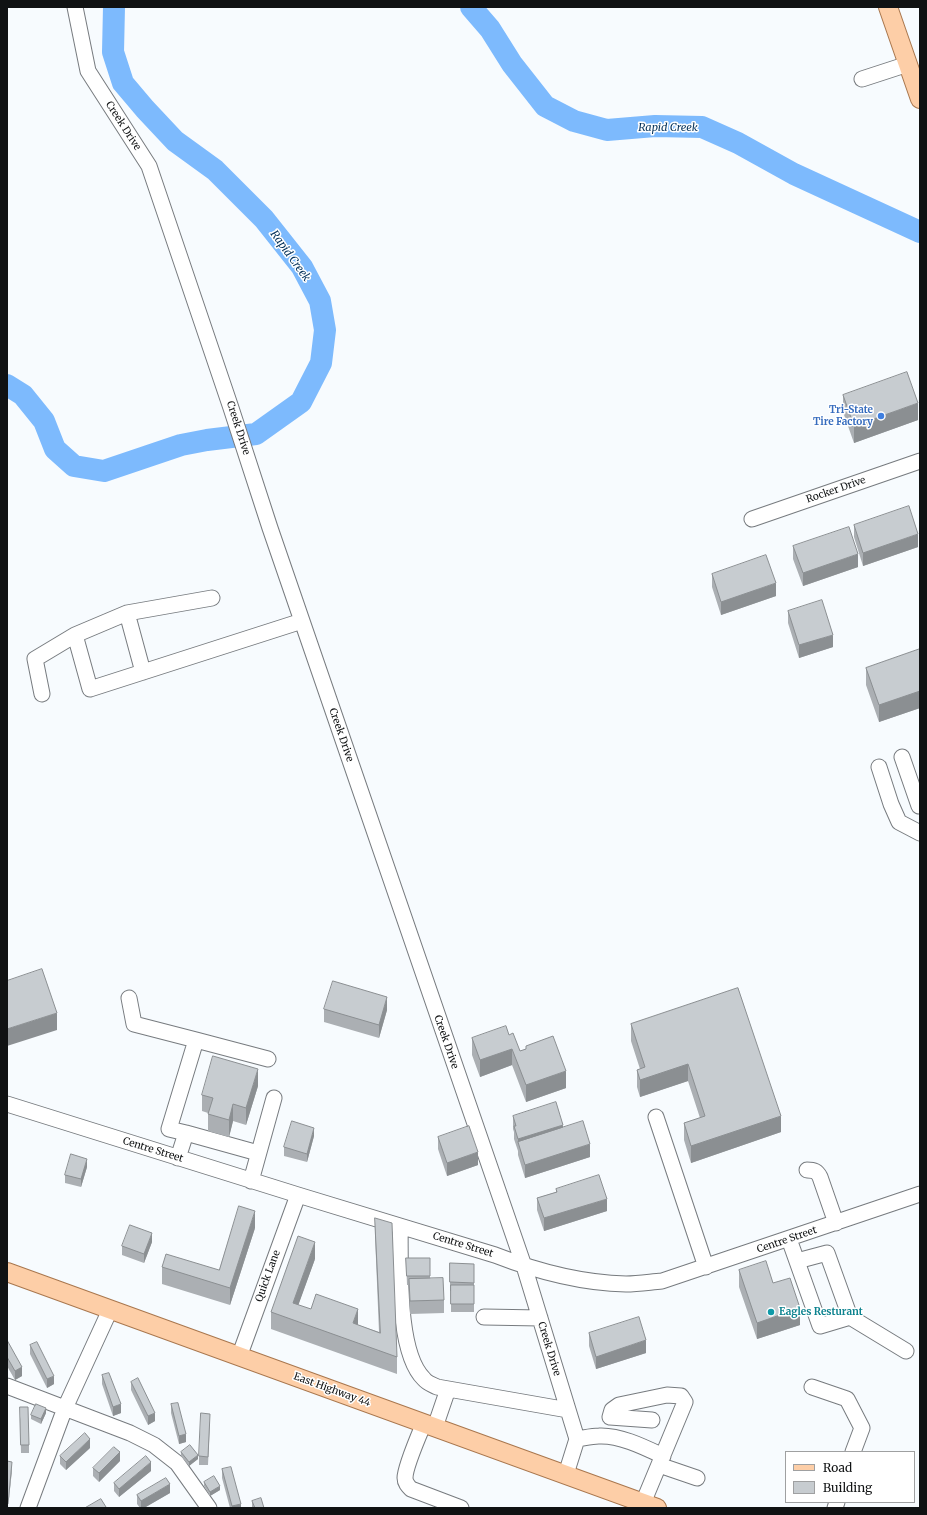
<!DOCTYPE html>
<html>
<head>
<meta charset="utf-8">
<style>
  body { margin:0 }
  #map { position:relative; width:927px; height:1515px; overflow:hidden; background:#f7fbfe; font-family:Merriweather,serif }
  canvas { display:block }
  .frame { position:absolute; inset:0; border:8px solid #101213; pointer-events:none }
  .legend { position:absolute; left:785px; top:1451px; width:130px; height:52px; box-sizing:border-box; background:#fff; border:1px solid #9fa0a1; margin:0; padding:5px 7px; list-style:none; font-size:12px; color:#101213 }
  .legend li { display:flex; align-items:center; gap:8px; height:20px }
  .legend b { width:20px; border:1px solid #9fa0a1 }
</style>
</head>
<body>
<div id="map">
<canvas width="927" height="1515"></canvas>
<div class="frame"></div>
<ul class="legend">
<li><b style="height:5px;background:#fdcea7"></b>Road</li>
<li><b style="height:11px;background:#c7ccd0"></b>Building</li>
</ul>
</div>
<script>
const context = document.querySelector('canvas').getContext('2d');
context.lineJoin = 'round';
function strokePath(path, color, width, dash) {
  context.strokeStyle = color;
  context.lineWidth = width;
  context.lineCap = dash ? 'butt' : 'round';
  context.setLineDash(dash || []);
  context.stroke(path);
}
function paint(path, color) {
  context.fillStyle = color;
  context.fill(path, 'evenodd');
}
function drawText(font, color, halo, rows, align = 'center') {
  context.font = font + ' Merriweather,serif';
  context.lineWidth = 3;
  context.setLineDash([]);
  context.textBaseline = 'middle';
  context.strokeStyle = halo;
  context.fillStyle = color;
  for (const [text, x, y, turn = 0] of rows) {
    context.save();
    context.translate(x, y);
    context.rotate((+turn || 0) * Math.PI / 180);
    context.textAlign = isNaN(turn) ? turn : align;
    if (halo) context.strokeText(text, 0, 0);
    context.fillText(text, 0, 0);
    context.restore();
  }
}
const river = new Path2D(`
  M471 7 490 29 512 64 545 106 574 121 607 130 655 126 702 127 738 143 794 174 920 232
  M7 385 23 395 44 421 55 449 74 466 104 471 181 445 207 440 256 434 301 402 321 363 325 330 320 301 302 267 264 219 215 170 175 141 145 109 123 83 113 52 114 7`);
const minor = new Path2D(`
  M75 7 88 71 149 166 231 408 270 528 524 1266 577 1439 566 1474
  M862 79 908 64
  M752 519 920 461
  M127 613 143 672
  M75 635 90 689 302 621
  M42 694 35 659 75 635 127 613 212 598
  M902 757 919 806
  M879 767 891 804 899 822 920 833
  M129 998 134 1024 196 1040
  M7 1104 298 1195 495 1255C536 1271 582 1283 626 1284 638 1284 650 1282 662 1281L920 1194
  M656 1117 706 1267
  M186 1133 169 1129 196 1040 268 1059
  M178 1158 186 1133 258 1153
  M807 1170C814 1170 817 1171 820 1177L836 1223
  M251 1181 274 1098
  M400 1226C401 1264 396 1352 424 1379 427 1383 433 1385 437 1387L568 1410
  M789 1239 820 1326 850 1317 906 1351
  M797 1261 827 1253 850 1317
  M484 1317 540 1318
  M239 1357 298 1195
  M7 1386 130 1433 154 1445 177 1463 209 1508
  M812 1387 847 1399 862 1428 853 1452
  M424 1423C419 1435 405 1467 405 1478 405 1483 408 1486 411 1489L461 1508
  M435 1427 448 1389
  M577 1439C584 1438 592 1436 599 1436 620 1435 644 1447 663 1456
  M659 1465 697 1478
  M643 1503 685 1402 681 1396 667 1395 619 1405 612 1410 610 1417 652 1420
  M28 1508 65 1408 110 1310
  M835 1508 837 1502`);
const major = new Path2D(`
  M888 7 920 99
  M7 1272 657 1508`);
const wall = new Path2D(`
  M843 395 918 420 854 443 843 412Z
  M854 525 918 547 863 566 854 537Z
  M793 546 858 567 803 586 793 559Z
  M712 574 776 596 721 615 712 587Z
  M788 611 833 647 799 658 788 623Z
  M920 649V708L879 722 866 685V668Z
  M738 988 781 1132 691 1163 684 1140V1123L700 1118 688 1081 640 1097 637 1087V1070L640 1069 631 1041V1024Z
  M324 1009 387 1010 379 1038 324 1022Z
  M509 1035 520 1051 526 1049V1046L566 1088 526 1102 512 1065 480 1077 472 1055V1038Z
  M258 1086 246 1125 233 1121 229 1137 208 1131V1113L202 1111V1095Z
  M513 1116 563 1128 590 1157 525 1178 518 1155V1151L514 1139V1132L513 1129Z
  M314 1136 307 1162 284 1156V1147Z
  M438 1137 478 1165 447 1176 438 1149Z
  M87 1167 81 1187 65 1183V1175Z
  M556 1189 607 1211 544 1231 537 1210V1198L556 1192Z
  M375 1218 397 1357V1374L271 1329V1312L315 1259 298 1305 379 1332 375 1235Z
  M255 1228 230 1305 162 1284V1267L219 1270Z
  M152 1242 144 1263 122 1255V1246Z
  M406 1258H430V1278L444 1300V1313L410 1314 409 1285H407Z
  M739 1270 773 1283 800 1325 757 1339 739 1287Z
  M474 1272V1312H451V1291H450V1282Z
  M589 1333 646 1353 596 1369 589 1346Z
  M7 1340 22 1376 15 1380 7 1366Z
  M30 1345 54 1384 47 1388 30 1354Z
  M102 1375 121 1413 113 1416 102 1384Z
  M131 1382 155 1421 148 1425 131 1390Z
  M171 1404 186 1442 179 1444 171 1413Z
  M46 1413 41 1424 31 1419V1415Z
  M20 1416 29 1445V1453H21Z
  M210 1422 208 1465H199V1456Z
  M90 1448 66 1470 60 1464V1456Z
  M181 1452 198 1459 189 1466 181 1456Z
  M120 1461 99 1482 93 1476V1468Z
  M222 1469 241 1508H230L222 1478Z
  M151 1471 119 1497 114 1491V1483Z
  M204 1482 220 1490 210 1496 204 1486Z
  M170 1493 144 1508H140L137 1504V1495Z
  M252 1501 264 1508H252Z`);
const shadedWall = new Path2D(`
  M918 403V420L854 443V426Z
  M918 534V547L863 566V553Z
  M858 554V567L803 586V573Z
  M776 583V596L721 615V602Z
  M833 635V647L799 658V645Z
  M920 691V708L879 722V705Z
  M387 997V1010L379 1038V1025Z
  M57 1013V1030L7 1046V1029Z
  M512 1049V1065L480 1077V1060Z
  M688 1064V1081L640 1097V1080Z
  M258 1069V1086L246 1125V1108Z
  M566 1071V1088L526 1102V1085Z
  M233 1104V1121L229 1137V1120Z
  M781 1116V1132L691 1163V1146Z
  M563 1125V1137L518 1144V1139Z
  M314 1128V1136L307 1162V1154Z
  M590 1144V1157L525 1178V1165Z
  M478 1152V1165L447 1176V1163Z
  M87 1159V1167L81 1187V1179Z
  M607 1199V1211L544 1231V1218Z
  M255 1211V1228L230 1305V1288Z
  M152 1233V1242L144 1263V1254Z
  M315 1242V1259L293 1320V1303Z
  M800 1308V1325L757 1339V1323Z
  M358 1309V1326L353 1323Z
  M646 1340V1353L596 1369V1357Z
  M22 1367V1376L15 1380V1371Z
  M54 1376V1384L47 1388V1379Z
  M121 1404V1413L113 1416V1407Z
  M46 1408V1413L41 1424V1419Z
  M155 1413V1421L148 1425V1416Z
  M186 1434V1442L179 1444V1436Z
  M90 1439V1448L66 1470V1462Z
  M120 1452V1461L99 1482V1473Z
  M198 1455V1459L189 1466V1462Z
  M12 1462V1470L8 1508Z
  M151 1462V1471L119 1497V1489Z
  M170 1484V1493L144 1508H141V1501Z
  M220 1486V1490L210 1496V1492Z
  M241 1504V1508H232V1506Z`);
const building = new Path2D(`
  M907 372 918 403 854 426 843 395Z
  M909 506 918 534 863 553 854 525Z
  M849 527 858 554 803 573 793 546Z
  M766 555 776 583 721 602 712 574Z
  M822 600 833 635 799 645 788 611Z
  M920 649V691L879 705 866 668Z
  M42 969 57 1013 7 1029V981Z
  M333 981 387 997 379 1025 324 1009Z
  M738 988 781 1116 691 1146 684 1123 705 1116 688 1064 640 1080 637 1070 645 1067 631 1024Z
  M506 1026 509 1035 513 1033 520 1051 526 1049V1046L553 1036 566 1071 526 1085 512 1049 480 1060 472 1038Z
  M213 1056 258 1069 246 1108 233 1104 229 1120 208 1114 213 1098 202 1095Z
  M556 1102 563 1125 518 1139 514 1126H516L513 1116Z
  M292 1121 314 1128 307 1154 284 1147Z
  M583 1121 590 1144 525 1165 518 1142Z
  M469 1126 478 1152 447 1163 438 1137Z
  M71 1154 87 1159 81 1179 65 1175Z
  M599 1175 607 1199 544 1218 537 1198 557 1192 556 1189Z
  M239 1206 255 1211 230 1288 162 1267 166 1254 219 1270Z
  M375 1218 392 1223 397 1357 271 1312 298 1236 315 1242 293 1303 311 1309 316 1294 358 1309 353 1323 380 1333Z
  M130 1225 152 1233 144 1254 122 1246Z
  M406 1258H430V1276H407Z
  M766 1261 773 1283 790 1278 800 1308 757 1323 739 1270Z
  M450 1263 474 1264V1283L450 1282Z
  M443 1278 444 1300 410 1301 409 1279Z
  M451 1285H474V1304H451Z
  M639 1317 646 1340 596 1357 589 1333Z
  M7 1340 22 1367 15 1371 7 1357Z
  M37 1342 54 1376 47 1379 30 1345Z
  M109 1373 121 1404 113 1407 102 1375Z
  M138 1378 155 1413 148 1416 131 1382Z
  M178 1403 186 1434 179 1436 171 1404Z
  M36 1404 46 1408 41 1419 31 1415Z
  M20 1407H28L29 1445H21Z
  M201 1413 210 1414 208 1457 199 1456Z
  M85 1433 90 1439 66 1462 60 1456Z
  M190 1445 198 1455 189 1462 181 1452Z
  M114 1447 120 1452 99 1473 93 1468Z
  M146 1456 151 1462 119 1489 114 1483Z
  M7 1461 12 1462 8 1504H7Z
  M231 1467 241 1504 232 1506 222 1469Z
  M214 1476 220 1486 210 1492 204 1482Z
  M166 1478 170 1484 141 1501 137 1495Z
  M261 1498 264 1508H255L252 1501Z
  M101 1499 106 1507 104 1508H85Z`);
const markers = [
  [881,416,4,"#3f7fe0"],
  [771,1312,4,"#0f9aa8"]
];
const streetNames = [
  ["Creek Drive",123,126,57],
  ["Creek Drive",238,428,72],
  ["Rocker Drive",836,490,-19],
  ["Creek Drive",341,735,71],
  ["Creek Drive",446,1042,71],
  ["Centre Street",153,1150,17],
  ["Centre Street",787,1240,-19],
  ["Centre Street",463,1245,17],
  ["Quick Lane",268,1276,-70],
  ["Creek Drive",549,1349,73],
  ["East Highway 44",332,1390,20]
];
const shopNames = [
  ["Tri-State",873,410],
  ["Tire Factory",873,422]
];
const cultureNames = [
  ["Eagles Resturant",779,1312]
];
const waterNames = [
  ["Rapid Creek",668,128],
  ["Rapid Creek",290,256,54]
];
strokePath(river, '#7dbafd', 22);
strokePath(minor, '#777b7f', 17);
strokePath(major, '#a9774e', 20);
strokePath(minor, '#fff', 15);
strokePath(major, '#fdcea7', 18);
paint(wall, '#abafb3');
paint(shadedWall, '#8b8f92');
paint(building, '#c7ccd0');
strokePath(building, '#8b8f92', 1);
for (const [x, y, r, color] of markers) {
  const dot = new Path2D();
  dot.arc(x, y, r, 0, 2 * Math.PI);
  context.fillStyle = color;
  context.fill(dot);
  strokePath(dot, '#fff', 1.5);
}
drawText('10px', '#101213', '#fff', streetNames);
drawText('bold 10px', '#366cbe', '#fff', shopNames, 'right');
drawText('bold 10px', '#0d838f', '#fff', cultureNames, 'left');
drawText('italic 11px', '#033059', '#fff', waterNames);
</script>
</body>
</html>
